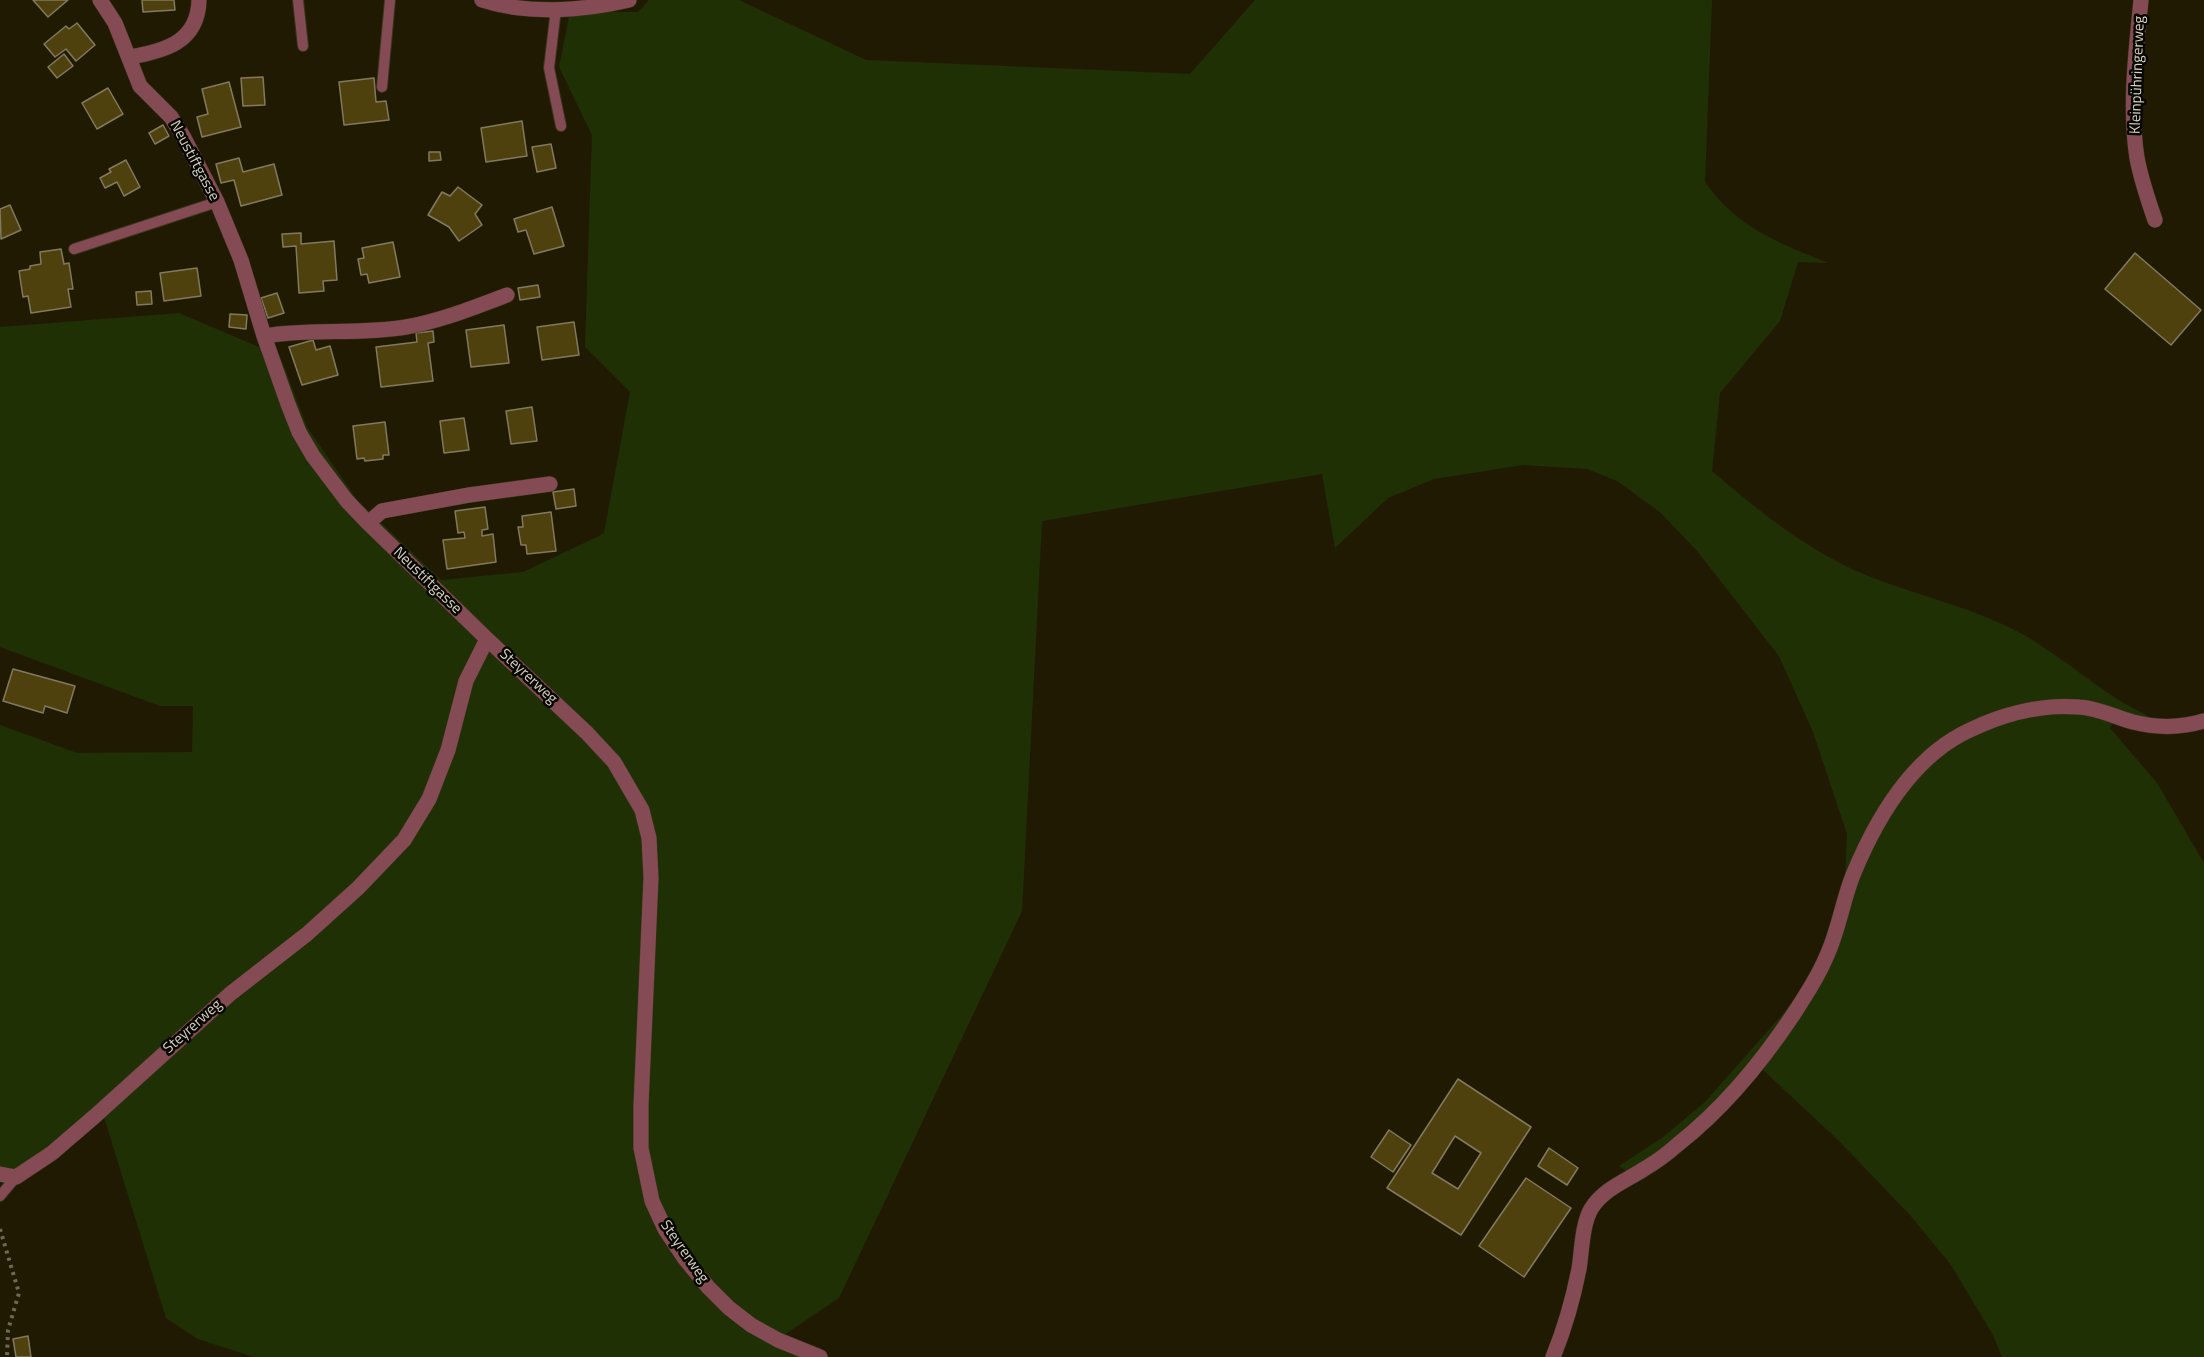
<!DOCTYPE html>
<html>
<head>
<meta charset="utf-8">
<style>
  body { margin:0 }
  canvas { display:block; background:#211a02 }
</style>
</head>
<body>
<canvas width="2204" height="1357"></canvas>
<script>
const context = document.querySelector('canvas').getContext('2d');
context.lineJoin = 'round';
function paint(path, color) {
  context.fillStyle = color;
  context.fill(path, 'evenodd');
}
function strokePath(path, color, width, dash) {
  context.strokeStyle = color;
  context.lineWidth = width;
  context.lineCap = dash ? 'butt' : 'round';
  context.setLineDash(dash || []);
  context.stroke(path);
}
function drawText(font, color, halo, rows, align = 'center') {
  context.font = font + ' "Titillium Web",sans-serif';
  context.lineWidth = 5;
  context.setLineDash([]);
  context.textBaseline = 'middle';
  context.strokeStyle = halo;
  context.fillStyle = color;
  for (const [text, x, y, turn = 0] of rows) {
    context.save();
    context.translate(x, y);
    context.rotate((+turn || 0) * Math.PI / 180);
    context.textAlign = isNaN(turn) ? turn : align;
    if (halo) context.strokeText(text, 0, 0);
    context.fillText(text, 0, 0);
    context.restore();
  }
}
const green = new Path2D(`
  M649 0H739L866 60 1190 74 1255 0H1712L1705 182C1736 227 1779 243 1828 263L1798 262 1780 321 1720 393 1712 471C1757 510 1811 553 1866 575 1920 597 1973 607 2024 635 2064 658 2098 690 2138 711 2145 714 2152 719 2159 720 2173 722 2191 719 2204 714V728L2114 721 2110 728 2157 783 2204 863V1357H2002L1993 1335 1951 1265 1910 1215 1839 1141 1762 1069 1638 1179 1619 1166 1662 1138 1705 1102 1781 1016 1803 988 1820 959 1845 879 1847 834 1813 732 1779 656 1698 552 1660 512 1617 481 1587 469 1523 465 1434 479 1388 498 1335 548 1322 474 1042 521 1022 911 839 1298 778 1339 829 1357H254L198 1339 166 1318 104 1117 19 1183 0 1182V725L77 753 192 752 193 706H160L0 647V327L179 313 280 356 307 427 358 501 441 580 523 572 599 536 604 533 630 392 585 347 592 135 559 67 570 12H638Z`);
const building = new Path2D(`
  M33 0H68L48 17Z
  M142 0H174L175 10 143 12Z
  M77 23 95 45 76 61 66 49 55 57 44 44 66 26 69 29Z
  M64 54 73 66 57 78 48 67Z
  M263 77 265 105 243 106 241 78Z
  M374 78 376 102 386 101 389 120 344 125 339 82Z
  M229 82 241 127 202 137 197 117 208 114 202 89Z
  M108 88 123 114 97 129 82 103Z
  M522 121 527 156 486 162 481 128Z
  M163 125 169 136 155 144 149 133Z
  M551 144 556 168 537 172 532 147Z
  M429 152H440L441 160 429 161Z
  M239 158 243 172 274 164 282 195 241 206 234 180 221 183 216 164Z
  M126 160 140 187 124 196 117 182 105 188 100 178 111 172 109 169Z
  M458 187 482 205 475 214 482 225 459 241 449 227 428 215 442 192 450 196Z
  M10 205 21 230 1 239 0 209Z
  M552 207 564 246 534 254 526 230 518 232 514 219Z
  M301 233V244L334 241 337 280 323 281 324 291 299 293 296 246 283 247 282 234Z
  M393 242 400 277 369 283 367 274 361 275 358 259 364 258 362 248Z
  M61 249 64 264 69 263 73 289H68L71 307 31 313 28 296 23 297 19 271 30 269V266L41 264 40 252Z
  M2135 253 2201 310 2171 345 2105 289Z
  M197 268 201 296 164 301 160 273Z
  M538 285 540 297 520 300 518 288Z
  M151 291 152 304 137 305 136 292Z
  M277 293 284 313 268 318 261 298Z
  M230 314 247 315 246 329 229 327Z
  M574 322 579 355 542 360 537 327Z
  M504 325 509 363 471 367 466 330Z
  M433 331 434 342 428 343 433 381 381 387 376 347 417 342 416 333Z
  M313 340 316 350 330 346 338 375 302 385 289 347Z
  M532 407 537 441 511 444 506 411Z
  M464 418 469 450 444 453 440 421Z
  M385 422 389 455H383V459L365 461 364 458 357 459 353 426Z
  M574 489 576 506 556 509 553 492Z
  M485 507 488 529 482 530V536L493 534 496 562 447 569 443 540 465 538 464 532 458 533 455 511Z
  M551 512 556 551 527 554 526 545H521L518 527H523L522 516Z
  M13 669 75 686 67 713 45 706 43 713 3 701Z
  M1458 1079 1531 1127 1461 1235 1387 1188ZM1455 1136 1481 1153 1458 1189 1432 1173Z
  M1389 1130 1411 1145 1393 1172 1371 1157Z
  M1549 1148 1578 1168 1567 1185 1538 1166Z
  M1526 1178 1571 1208 1524 1277 1479 1246Z
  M28 1336 31 1357H16L13 1339Z`);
const path = new Path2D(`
  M0 1229 19 1293 8 1330 7 1357`);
const lane = new Path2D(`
  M298 0 303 46
  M556 9 549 68 561 126
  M382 87 390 0
  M74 249 217 202
  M0 1196 16 1177`);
const street = new Path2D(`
  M100 0 115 23 140 86 171 117 183 136 217 202 241 260 264 336 288 404 299 432 313 456 347 501 368 523 487 639 587 733 614 762 642 810 649 838 651 878 641 1105V1148L652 1201 665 1229 685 1259 708 1287 729 1308 751 1325 778 1340 820 1357
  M482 0C527 15 583 11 629 0
  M2141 0C2136 52 2129 106 2137 158 2141 179 2148 200 2155 220
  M130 57C165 51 198 42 199 0
  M264 336C311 328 359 335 406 327 441 321 475 307 507 295
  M368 523 382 511 469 495 550 484
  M0 1174 16 1177 52 1153 95 1116 230 994 307 934 358 888 404 840 429 799 448 750 466 681 487 639
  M1553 1357C1565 1328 1573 1299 1579 1269 1582 1250 1582 1225 1591 1209 1603 1189 1626 1181 1644 1169 1656 1162 1667 1154 1677 1145 1723 1109 1761 1063 1793 1015 1806 995 1819 975 1828 953 1839 928 1843 900 1853 875 1876 819 1913 756 1970 730 2003 714 2042 704 2079 707 2098 708 2115 717 2133 722 2157 728 2181 728 2204 721`);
const streetNames = [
  ["Kleinpühringerweg",2138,75,-88],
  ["Neustiftgasse",194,161,62],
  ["Neustiftgasse",427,581,44],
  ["Steyrerweg",528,677,43],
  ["Steyrerweg",193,1027,-42],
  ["Steyrerweg",684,1252,55]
];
paint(green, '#1f3005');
paint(building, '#4e410e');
strokePath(building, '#827a5e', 1.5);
strokePath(lane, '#3a341d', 12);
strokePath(street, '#3a341d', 16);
strokePath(path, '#6e6854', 4, [3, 4.5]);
strokePath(lane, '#854b54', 10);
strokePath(street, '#854b54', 15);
drawText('15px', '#d5d1c2', '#080601', streetNames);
</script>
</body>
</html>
